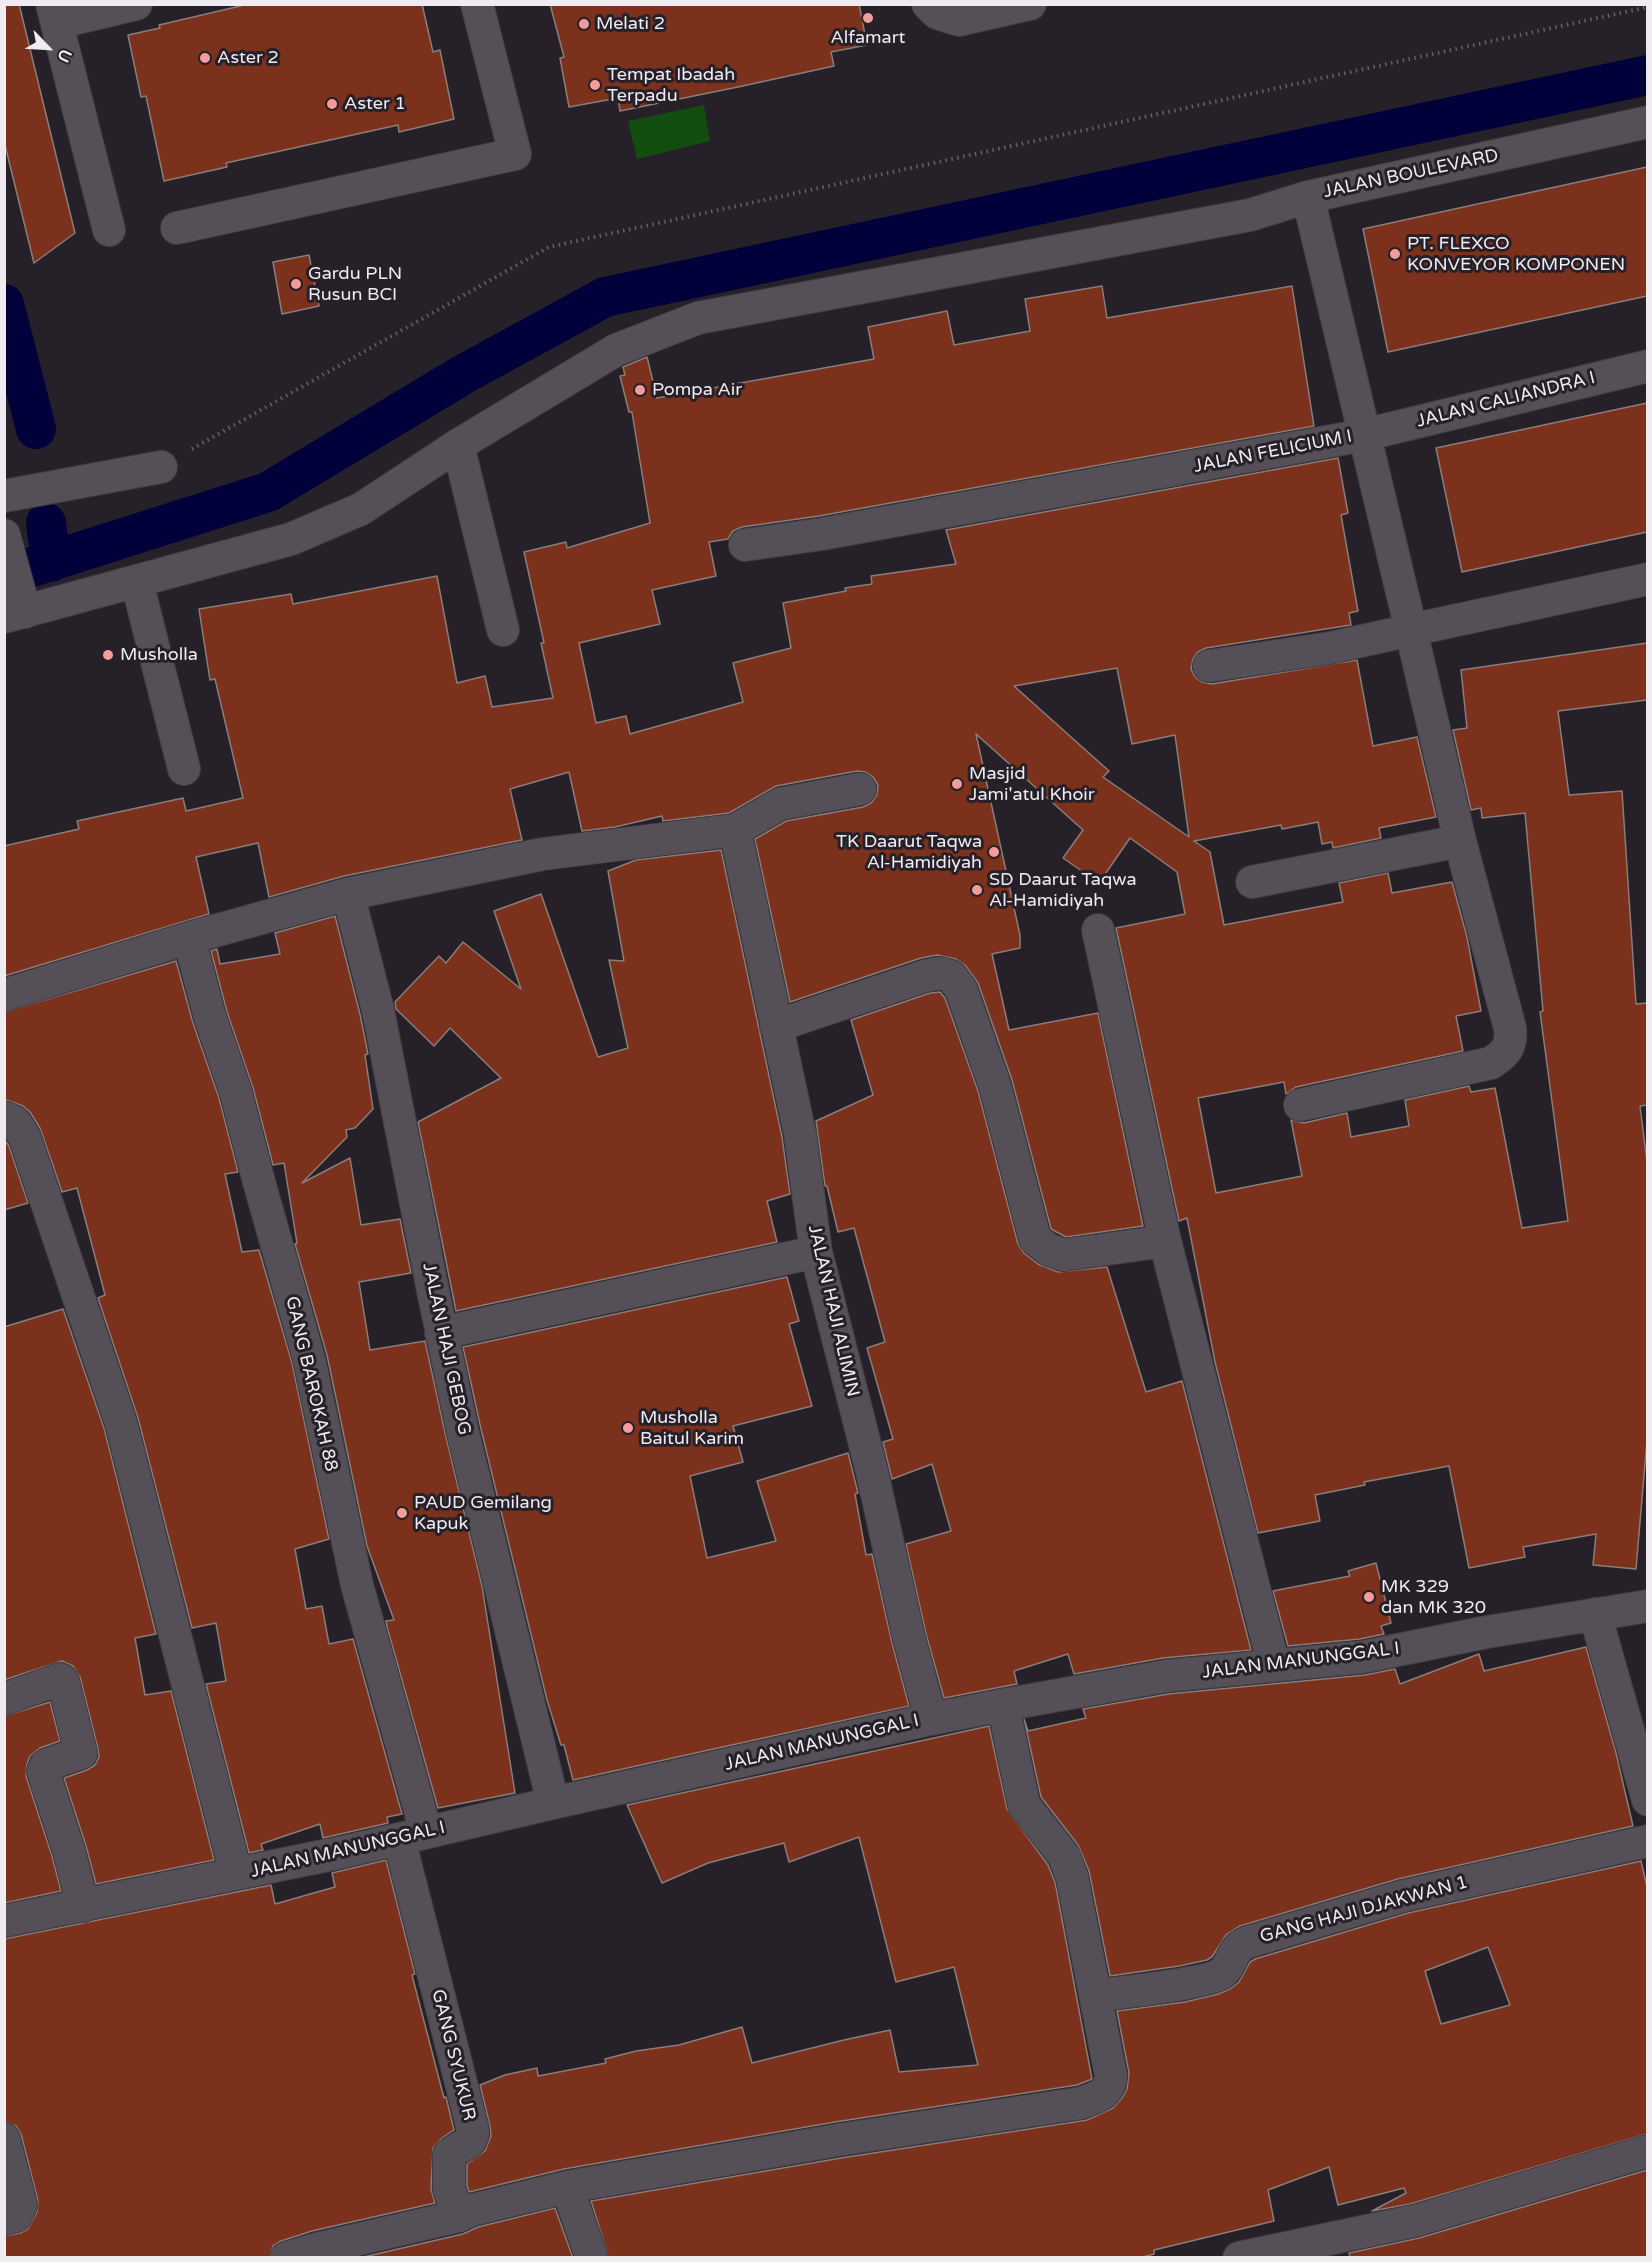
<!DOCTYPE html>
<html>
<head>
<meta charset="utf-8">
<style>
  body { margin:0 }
  #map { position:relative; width:1652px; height:2262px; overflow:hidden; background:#262028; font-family:"Varela Round",sans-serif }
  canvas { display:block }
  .frame { position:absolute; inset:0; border:6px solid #efebf0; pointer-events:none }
  .north { position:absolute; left:18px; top:18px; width:60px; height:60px; -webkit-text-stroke:4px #262028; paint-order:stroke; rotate:115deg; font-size:16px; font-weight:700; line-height:24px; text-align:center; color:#efebf0 }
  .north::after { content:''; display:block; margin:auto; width:21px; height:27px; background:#efebf0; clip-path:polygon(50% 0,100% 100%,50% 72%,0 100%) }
</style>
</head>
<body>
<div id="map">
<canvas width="1652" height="2262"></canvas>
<div class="frame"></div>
<div class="north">U</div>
</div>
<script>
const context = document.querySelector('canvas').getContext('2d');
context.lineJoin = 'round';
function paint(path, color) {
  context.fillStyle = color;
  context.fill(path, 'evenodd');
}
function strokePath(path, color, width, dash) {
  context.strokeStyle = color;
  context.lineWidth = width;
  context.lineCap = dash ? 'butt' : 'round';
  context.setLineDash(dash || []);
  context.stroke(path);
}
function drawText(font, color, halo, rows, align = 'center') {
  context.font = font + ' "Varela Round",sans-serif';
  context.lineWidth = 6;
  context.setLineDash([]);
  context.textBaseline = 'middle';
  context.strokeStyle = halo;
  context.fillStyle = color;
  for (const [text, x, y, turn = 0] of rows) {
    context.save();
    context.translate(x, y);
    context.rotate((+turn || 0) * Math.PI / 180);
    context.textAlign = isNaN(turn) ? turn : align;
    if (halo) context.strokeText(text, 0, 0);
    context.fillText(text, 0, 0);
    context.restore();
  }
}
const green = new Path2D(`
  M704 105 710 141 637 159 628 121Z`);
const canal = new Path2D(`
  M4 304 36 429
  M46 523 51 562
  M4 576 268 492 464 374 605 297 1648 75`);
const building = new Path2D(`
  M4 4H19L75 233 34 263 4 141Z
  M249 4H422L433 52 440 50 454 119 399 132 398 125 226 163 227 167 164 181 146 96 141 97 128 35 160 28 159 25Z
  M550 4H859L867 45 831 52 834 66 738 87 620 111 618 98 569 107 560 58 564 57Z
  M1647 167V296L1388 352 1363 229Z
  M309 255 319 306 282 314 273 262Z
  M1102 286 1107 318 1292 286 1314 426 819 516 742 527 733 531 728 539 709 542 716 576 652 590 660 624 579 643 596 723 626 716 630 734 743 702 733 663 791 648 783 603 846 591 845 588 872 584 871 576 956 564 946 530 1338 458 1348 513 1341 515 1358 611 1349 613 1351 625 1206 648 1198 652 1193 659 1191 669 1195 677 1202 682 1212 684 1357 660 1373 746 1417 737 1436 817 1379 828 1381 838 1333 848 1332 842 1322 844 1318 822 1282 829 1281 825 1194 841 1210 852 1224 925 1343 902 1339 883 1388 873 1392 893 1452 882 1467 937 1481 1011 1456 1016 1463 1051 1296 1087 1286 1094 1284 1082 1198 1098 1216 1193 1302 1176 1291 1120 1304 1123 1347 1113 1351 1137 1409 1126 1405 1100 1469 1086 1471 1092 1495 1088 1522 1228 1568 1221 1540 1012 1543 1011 1525 813 1482 818 1481 808 1471 810 1453 730 1467 728 1461 670 1647 643V700L1558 711 1569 795 1622 791 1636 1004 1647 1003V1105L1640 1106 1647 1162V1440L1636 1569 1593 1565 1596 1534 1523 1547 1525 1557 1469 1568 1449 1466 1364 1482 1365 1485 1315 1495 1320 1521 1258 1533 1215 1362 1187 1218 1179 1221 1116 928 1185 914 1177 872 1130 838 1099 883 1063 858 1083 830 976 734 1020 935V948L992 954 1009 1030 1098 1013 1143 1226 1066 1237 1051 1229 1012 1080 978 983 965 965 956 959 937 955 921 958 790 1002 755 839 786 821 863 807 871 803 877 795 878 785 873 777 865 772 857 771 776 786 729 813 663 821 662 816 615 827 582 831 569 772 510 789 522 840 344 876 269 897 258 843 196 857 209 914 4 976V846L79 829 77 821 183 798 186 811 243 798 215 679 210 680 199 609 291 594 293 604 437 576 457 683 485 676 492 707 553 698 541 643H544L524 552 566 542 567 548 650 523 632 412H629L620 376 625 375 623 367 647 357 657 398 874 359 868 327 947 311 954 345 1030 331 1025 299ZM1117 668 1132 744 1175 735 1189 837 1103 777 1109 771 1014 686Z
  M1647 403V532L1462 572 1436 448Z
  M721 850 782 1137 790 1194 767 1201 777 1242 456 1311 418 1122 501 1078 450 1028 434 1046 396 1009 395 1002 439 956 446 963 463 942 521 989 494 911 541 894 598 1057 628 1048 609 960 624 961 608 871 636 860Z
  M335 916 360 1014 368 1054 365 1055 373 1109 355 1128 346 1130 347 1137 302 1183 350 1158 361 1225 400 1219 411 1273 359 1282 370 1350 425 1341 446 1437 482 1586 515 1793 438 1808 387 1627 386 1621 394 1620 367 1546 327 1355 295 1244 297 1243 284 1163 273 1165 253 1088 227 1012 211 951 217 949 220 964 280 954 275 933Z
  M176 961 193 1023 219 1098 238 1172 225 1174 242 1252 259 1250 292 1363 329 1539 295 1549 306 1609 322 1606 329 1644 353 1639 402 1814 387 1817 388 1823 323 1838 320 1824 261 1844 263 1850 249 1853 206 1684 226 1681 216 1623 192 1628 138 1418 98 1298 105 1295 77 1188 62 1192 40 1128 30 1112 23 1106 4 1099V1012Z
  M940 992 945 998 978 1091 1018 1244 1024 1253 1038 1264 1058 1272 1107 1267 1146 1392 1182 1381 1251 1650 1163 1658 1074 1674 1068 1654 1014 1671 1017 1684 944 1698 926 1634 906 1544 951 1531 932 1464 892 1479 883 1442 893 1439 867 1348 885 1342 854 1228 838 1232 827 1186H825L816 1121 873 1095 851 1020 930 993Z
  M4 1139 9 1146 28 1203 4 1210Z
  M787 1277 799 1321 789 1324 812 1406 733 1426 743 1462 690 1476 707 1558 776 1541 757 1481 848 1453 858 1493 855 1494 866 1555 872 1554 892 1643 909 1706 573 1780 564 1745H561L547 1700 481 1429 463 1347Z
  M63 1309 104 1428 156 1634 135 1638 145 1695 171 1691 214 1860 96 1884 86 1846 64 1778 87 1770 95 1765 99 1757 98 1749 80 1677 73 1666 62 1661 4 1680V1327Z
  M1376 1563 1391 1623 1381 1626 1384 1634 1360 1639 1288 1646 1273 1591 1350 1576 1348 1571Z
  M1586 1647 1616 1753 1633 1826 1398 1879 1240 1926 1226 1935 1212 1957 1207 1960 1179 1966 1110 1976 1089 1871 1078 1845 1041 1797 1024 1719 1028 1731 1086 1718 1083 1709 1168 1694 1365 1675 1395 1669 1400 1684 1479 1654 1484 1671Z
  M50 1702 60 1741 40 1748 30 1756 27 1764 26 1776 52 1856 61 1891 4 1903V1716Z
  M989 1726 1007 1809 1048 1865 1055 1882 1092 2079 1077 2085 835 2122 564 2169 469 2192 467 2186V2164L485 2151 491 2136 490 2126 480 2085 505 2075 537 2068 538 2076 606 2063 605 2059 636 2051 679 2045 742 2027 752 2063 844 2040 890 2030 899 2072 978 2065 954 1967 896 1982 859 1837 789 1862 784 1843 708 1863 662 1883 627 1805Z
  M386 1860 415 1974 412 1975 444 2098 446 2097 454 2130 442 2138 433 2148 431 2189 435 2203 312 2231 281 2241 273 2246 269 2258H4V2236L20 2233 28 2229 37 2212 38 2201 21 2134 16 2126 4 2122V1939L271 1885 275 1904 335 1887 332 1873Z
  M1641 1861 1647 1887V2134L1410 2204 1372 2211 1406 2193 1404 2188 1338 2205 1329 2167 1268 2190 1274 2221 1154 2250V2254L1139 2258H609L591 2201 841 2158 1087 2120 1113 2108 1122 2098 1127 2089 1129 2073 1117 2011 1185 2002 1218 1994 1230 1989 1239 1982 1250 1962 1255 1959 1408 1913ZM1488 1947 1510 2005 1441 2024 1425 1971Z
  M1647 2170V2258H1350L1349 2253 1419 2238Z
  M555 2208 573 2258H359L463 2234 478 2227Z`);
const path = new Path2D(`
  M192 449 549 247 1648 7`);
const street = new Path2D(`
  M52 4 109 230
  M928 4 937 13 959 20 1030 4
  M57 23 136 4
  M1648 122 1308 197 1411 630 1648 579
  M177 228 515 154 477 4
  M458 445 503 630
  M4 496 161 467
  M4 535 25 612
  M745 545 822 534 1364 435 1648 366
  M137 582 184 769
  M4 617 291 539 361 509 458 445 616 350 698 318 1250 215 1308 197
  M1209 666 1330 648 1411 630 1460 841 1510 1028C1512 1047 1506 1053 1491 1063L1300 1105
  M735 830 800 1134 816 1252 872 1472 909 1638 931 1719
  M1252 882 1460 841
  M348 894 378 1010 434 1296 463 1433 553 1803
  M1098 930 1165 1241
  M189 938 210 1017 236 1093 259 1182 309 1359 357 1585 426 1832
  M4 995 189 938 348 894 543 854 735 830 780 804 860 789
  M776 1026 925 976 940 973 951 976 961 989 995 1086 1035 1239 1049 1250 1064 1255 1165 1241 1274 1666
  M4 1117 15 1122 25 1138 121 1423 236 1874
  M441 1333 816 1252
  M1595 1614 1648 1800
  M4 1699 60 1679 63 1681 81 1753 46 1765 43 1771 69 1851 83 1906
  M399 1839 473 2130C474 2146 459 2145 449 2155V2189L459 2216 472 2210 567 2187 592 2258
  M4 1921 343 1852 553 1803 931 1719 1003 1705 1166 1676 1363 1657 1487 1632 1648 1606
  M1096 1996C1119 1992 1208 1984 1222 1973 1235 1963 1229 1949 1248 1942L1403 1896 1648 1841
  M4 2139 21 2205 16 2216 4 2219
  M567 2187 838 2140 1081 2103C1096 2098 1110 2094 1111 2076L1072 1877 1064 1856 1024 1805 1003 1705
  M286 2258 316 2249 459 2216
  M1239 2258 1414 2221 1648 2151`);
const markers = [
  [868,18,6,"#f59b99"],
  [584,24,6,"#f59b99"],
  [205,58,6,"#f59b99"],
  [595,85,6,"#f59b99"],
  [332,104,6,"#f59b99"],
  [1395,254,6,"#f59b99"],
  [296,284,6,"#f59b99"],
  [640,390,6,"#f59b99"],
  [108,655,6,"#f59b99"],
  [957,784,6,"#f59b99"],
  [994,852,6,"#f59b99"],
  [977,890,6,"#f59b99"],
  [628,1428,6,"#f59b99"],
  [402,1513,6,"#f59b99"],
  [1369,1597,6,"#f59b99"]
];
const poiNames = [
  ["Melati 2",596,24],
  ["Alfamart",868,38,"center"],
  ["Aster 2",217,58],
  ["Tempat Ibadah",607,75],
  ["Terpadu",607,96],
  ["Aster 1",344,104],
  ["PT. FLEXCO",1407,244],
  ["KONVEYOR KOMPONEN",1407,265],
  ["Gardu PLN",308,274],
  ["Rusun BCI",308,295],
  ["Pompa Air",652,390],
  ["Musholla",120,655],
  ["Masjid",969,774],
  ["Jami'atul Khoir",969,795],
  ["TK Daarut Taqwa",982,842,"right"],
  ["Al-Hamidiyah",982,863,"right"],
  ["SD Daarut Taqwa",989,880],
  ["Al-Hamidiyah",989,901],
  ["Musholla",640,1418],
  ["Baitul Karim",640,1439],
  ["PAUD Gemilang",414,1503],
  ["Kapuk",414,1524],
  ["MK 329",1381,1587],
  ["dan MK 320",1381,1608]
];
const streetNames = [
  ["JALAN BOULEVARD",1411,174,-12],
  ["JALAN CALIANDRA I",1506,400,-14],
  ["JALAN FELICIUM I",1273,452,-11],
  ["JALAN HAJI ALIMIN",833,1311,77],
  ["JALAN HAJI GEBOG",446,1349,78],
  ["GANG BAROKAH 88",311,1384,77],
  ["JALAN MANUNGGAL I",1301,1661,-7],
  ["JALAN MANUNGGAL I",822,1743,-13],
  ["JALAN MANUNGGAL I",348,1850,-13],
  ["GANG HAJI DJAKWAN 1",1364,1910,-15],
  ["GANG SYUKUR",453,2055,76]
];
paint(green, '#124d10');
strokePath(canal, '#00003a', 40);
paint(building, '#7c311c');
strokePath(building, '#8a7d7a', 1.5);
strokePath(street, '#403c42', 34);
strokePath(path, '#656067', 4, [1.5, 4.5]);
strokePath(street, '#554f58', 32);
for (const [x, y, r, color] of markers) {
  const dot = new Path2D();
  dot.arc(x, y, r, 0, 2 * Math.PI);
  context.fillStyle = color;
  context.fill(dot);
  strokePath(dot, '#262028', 2);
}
drawText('18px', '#efebf0', '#262028', poiNames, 'left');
drawText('18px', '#efebf0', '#262028', streetNames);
</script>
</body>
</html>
